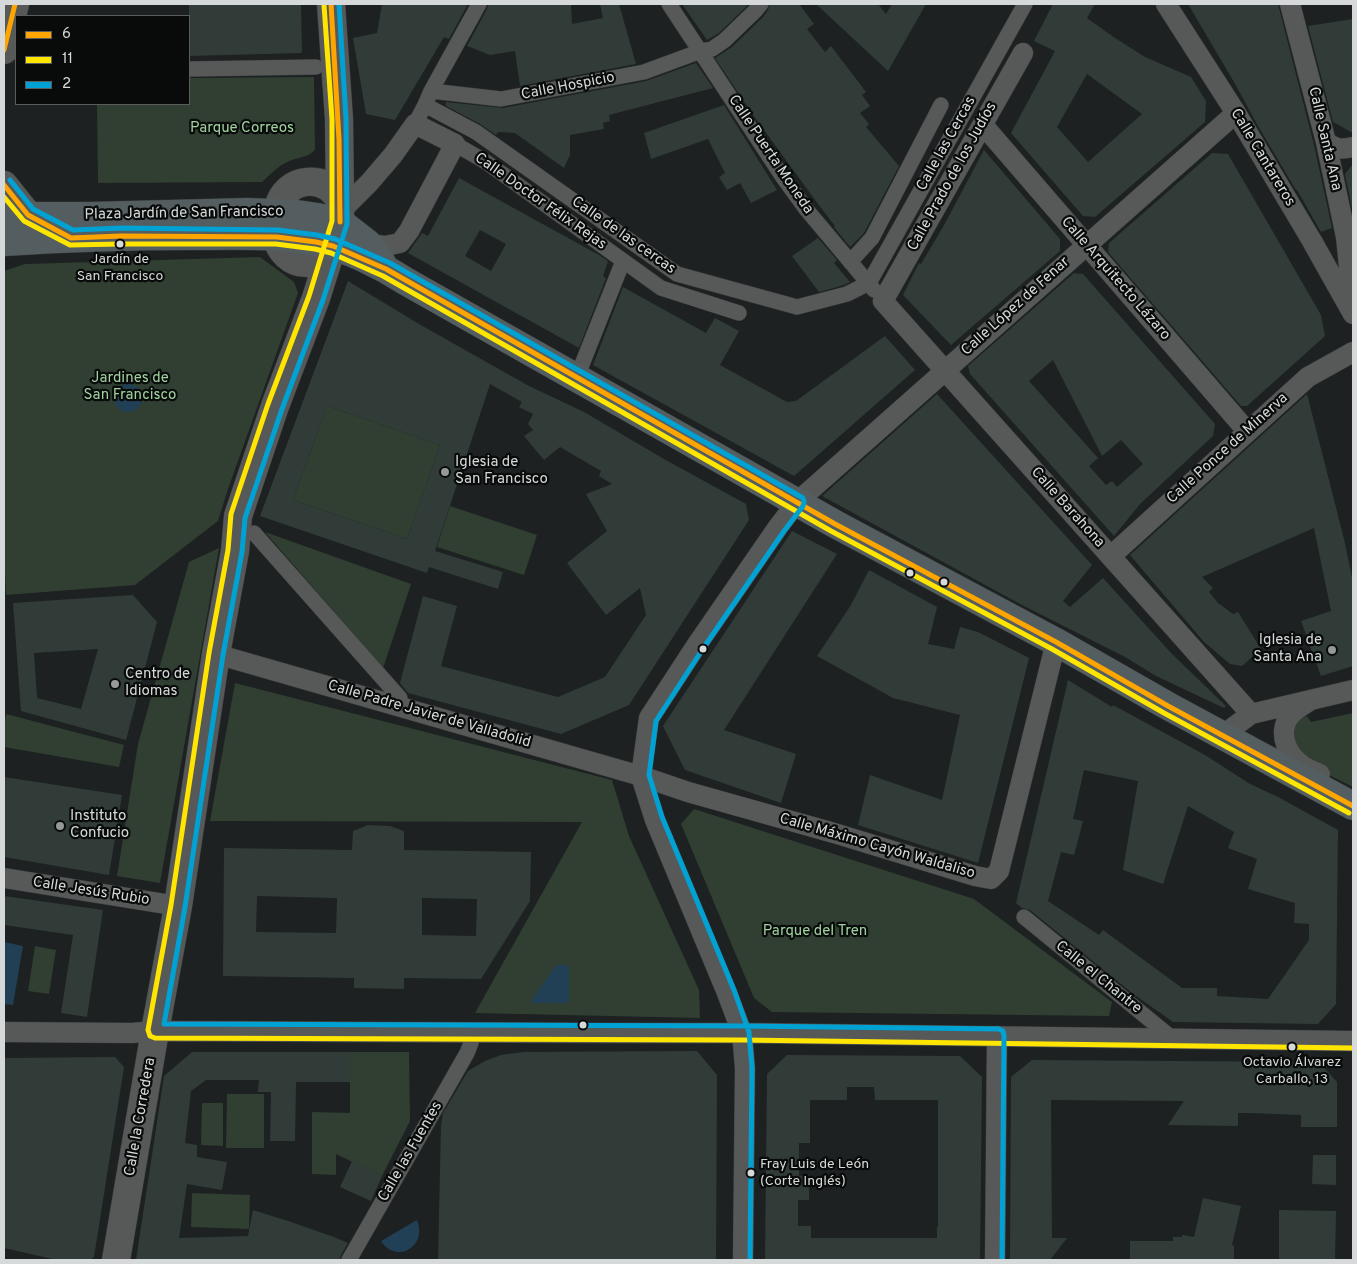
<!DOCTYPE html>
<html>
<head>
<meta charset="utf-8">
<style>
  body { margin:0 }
  #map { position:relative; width:1357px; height:1264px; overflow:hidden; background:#1d2121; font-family:Overpass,sans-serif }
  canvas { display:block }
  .frame { position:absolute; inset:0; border:5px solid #d5d9d9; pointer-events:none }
  .legend { position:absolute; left:15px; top:15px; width:175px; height:90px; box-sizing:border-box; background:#090b0b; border:1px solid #5b5d5d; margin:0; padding:6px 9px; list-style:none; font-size:15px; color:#d5d9d9 }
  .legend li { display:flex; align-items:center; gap:10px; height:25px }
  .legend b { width:25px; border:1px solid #5b5d5d }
</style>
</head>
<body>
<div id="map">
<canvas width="1357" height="1264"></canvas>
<div class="frame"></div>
<ul class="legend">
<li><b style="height:6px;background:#ffa500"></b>6</li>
<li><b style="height:6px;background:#ffe500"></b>11</li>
<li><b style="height:6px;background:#00a2d3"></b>2</li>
</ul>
</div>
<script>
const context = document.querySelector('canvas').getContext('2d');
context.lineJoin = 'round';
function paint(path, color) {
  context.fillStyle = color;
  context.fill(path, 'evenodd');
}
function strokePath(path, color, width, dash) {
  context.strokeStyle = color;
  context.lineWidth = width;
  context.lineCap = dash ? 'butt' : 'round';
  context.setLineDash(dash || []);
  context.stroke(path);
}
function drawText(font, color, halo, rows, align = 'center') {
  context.font = font + ' Overpass,sans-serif';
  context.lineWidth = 4.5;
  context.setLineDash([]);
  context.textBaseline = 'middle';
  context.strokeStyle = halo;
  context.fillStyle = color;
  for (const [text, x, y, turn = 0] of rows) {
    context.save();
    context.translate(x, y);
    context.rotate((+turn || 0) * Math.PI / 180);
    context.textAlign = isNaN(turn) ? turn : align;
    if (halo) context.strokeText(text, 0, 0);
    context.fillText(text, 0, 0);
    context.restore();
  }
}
const green = new Path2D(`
  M314 77 315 150C308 157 301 157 292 160 280 164 271 174 262 182L98 183 97 104H189V78Z
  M260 257 294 282 298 293 228 489 218 521 135 585 6 595 4 548V271L25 264Z
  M327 406 440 445 407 539 293 500Z
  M450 506 537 535 524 575 437 547Z
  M265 532 411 584 383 668Z
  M219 548 160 883 117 876 138 744 189 562Z
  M235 683 612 780 629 836 699 990 700 1018 475 1013 582 822 210 821Z
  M1353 713V787L1305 763 1292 734C1295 725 1298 720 1307 716L1311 722Z
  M6 714 124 745 119 767 4 747V729Z
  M694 809 974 899 1112 1002 1109 1016 772 1012 754 998 681 824Z
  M35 946 56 950 49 994 28 991Z
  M350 1052H409L410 1121 382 1176 336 1154V1175L312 1174V1112L350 1113Z
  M227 1094H264V1148H226Z
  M202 1103H223V1146L201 1145Z
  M192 1193 250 1195 249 1229 191 1227Z`);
const water = new Path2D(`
  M114 398a14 14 0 1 1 28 0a14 14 0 1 1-28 0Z
  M4 942 23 946 13 1005 4 1004Z
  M556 965H569V1003H530Z
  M417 1220C428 1248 395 1264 381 1241Z`);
const building = new Path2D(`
  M189 4H301L302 53 189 56Z
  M382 4H468L449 39 444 37 395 120 366 114 353 38 377 33Z
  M488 4H571L572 24 603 18 600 4H619L636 64 520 86 515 51 490 55 467 46 487 9Z
  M682 4H749L719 33 707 40Z
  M770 4H799L814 24 807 29 825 52 831 46 866 92 862 95 870 106 860 113 869 124 866 127 899 166 864 233 850 247 834 227 835 226 818 204 753 115 715 58 732 47 763 17 768 10Z
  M816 4H878L886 14 892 4H926L888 71Z
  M1053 4H1095L1087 18 1115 38 1145 57 1191 77 1206 101 1205 122 1095 217 1083 216 1011 133 1055 51 1034 41ZM1087 74 1142 114 1088 162 1057 127Z
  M1188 4H1278L1314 145 1332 228 1321 232 1297 190H1296L1258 126 1234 82Z
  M1353 19V133L1333 122 1308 26Z
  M696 63 713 88 609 115 610 121 603 123 604 129 570 135V155L564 168 515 133 498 132 496 135 480 124 446 106V102L503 108 646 81Z
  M724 105 777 190 751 203 740 183 727 190 719 177 725 173 708 139 651 159 644 133Z
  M984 150 1060 239V251L951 345 903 295 919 263 921 264 943 227Z
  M1212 153 1228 154 1321 315 1325 336 1247 406H1241L1108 252 1109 243Z
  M1353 164V214L1345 174Z
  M459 178 599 255 608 261 603 276 606 278 579 348 408 253 422 233 428 236ZM480 230 506 244 491 271 465 256Z
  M818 238 837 260 834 263 850 282 844 285 819 292 792 256Z
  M1074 273 1083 274 1215 424 1213 436 1140 504 1114 536 970 374 968 366ZM1053 360 1102 456 1121 440 1143 464 1117 487 1112 481 1106 485 1089 466 1098 458 1029 381Z
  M348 281 419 324 529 386 584 412 664 459 746 504 749 520 629 705 561 734 408 693 400 683 423 596 457 606 441 666 558 697 605 677 646 615 640 588 606 615 567 563 607 531 586 494 612 484 599 476 601 471 560 447 544 460 524 436 533 430 528 424 533 414 519 407 522 402 490 384 435 551 503 572 498 589 429 567 427 573 260 516ZM327 406 440 445 407 539 293 500Z
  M623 287 706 333 715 318 739 331 720 365 787 402 796 401 885 336 915 370 794 476 593 365Z
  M937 394 1092 565 1063 601 1070 607 1103 578 1172 654 1226 706 1224 708 1156 676 1125 657 1022 605 822 496Z
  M1307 394 1344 539 1353 582V666L1321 676 1301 621 1331 611 1314 528 1202 577 1213 588 1209 592 1218 603 1233 614 1238 612 1261 649 1242 666 1230 664 1204 642 1130 555Z
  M792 531 837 554 724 730 796 754 781 803 685 770 663 726Z
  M869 570 937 607 928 644 954 649 960 627 978 632 1029 658 978 863 858 825 870 775 942 800 960 715 893 698 817 656 851 605Z
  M133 595 157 622 126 740 21 711 13 603ZM98 649 81 709 37 698 34 653Z
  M1068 680 1112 707 1113 705 1205 755 1250 784 1278 797 1338 830 1336 1004 1318 1024 1173 1022 1132 993 1030 910 1022 908 1016 903ZM1084 770 1138 781 1123 870 1163 884 1188 806 1234 832 1228 848 1257 859 1248 889 1295 903 1294 923 1309 924V940L1268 999 1217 996V988H1182L1103 930 1099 935 1048 901 1061 852 1074 855 1083 821 1073 819Z
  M4 777 122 795 109 875 4 857Z
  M368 825 390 826 404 831V850L531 852 530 901 481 979 404 978V989L354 988V978L223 976 224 848 352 850 353 831ZM257 896 337 898 336 933 256 932ZM422 898 477 899 476 936 422 935Z
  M4 896 103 910 87 1017 61 1013 73 935 4 925Z
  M697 1051 717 1075 716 1260H438L441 1125 443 1113 468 1071 485 1061 501 1055 524 1052Z
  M192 1052H350V1082H296L295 1141H270L271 1092H258L259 1080H206L191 1091 185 1143 197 1145V1157L227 1162 222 1190 187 1184 179 1238 248 1236 253 1210 288 1221 334 1237 348 1243 341 1255 340 1260H136L164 1076Z
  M787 1055 960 1056 982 1077 980 1260H765L767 1074ZM847 1087H874L875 1100H938V1227H937V1238H811V1226H798V1200H809V1175L799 1176V1143H810V1100H847Z
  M115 1057 124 1067 94 1257 90 1260H57L4 1248V1058Z
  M1032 1060 1319 1062 1337 1082V1127H1301V1115L1250 1113H1238V1126L1168 1125 1184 1101 1051 1100 1052 1238H1067L1050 1260H1010L1011 1077Z
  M1313 1155H1336V1185L1312 1184Z
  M352 1161 382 1176 371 1201 340 1187Z
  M1203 1198 1241 1206 1232 1245 1234 1246V1260H1130V1241H1173V1237H1182V1235L1194 1237Z
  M1279 1210 1336 1211 1335 1260H1279Z`);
const pedestrian = new Path2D(`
  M669 4 782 176 806 209 874 290
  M189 69 316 67
  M431 91 501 99 644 72 701 51 712 49 725 40 756 10 761 4
  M425 105 476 132 677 274 797 307 847 294 869 283
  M415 124 425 105 431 91 479 4
  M455 144 486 162 661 288 739 313
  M850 262 872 238 941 105
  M869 283 1025 4
  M577 377 623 261
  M254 533 400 698
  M1024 917 1172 1038
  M349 1260 467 1053 471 1043`);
const minor = new Path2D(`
  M1166 4 1236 113 1312 241 1353 314
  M1290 4 1326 142 1346 237 1353 306
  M1023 53 883 301 1251 714
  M983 125 1247 431
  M1326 142C1337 149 1340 150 1353 147
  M340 212 369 183 393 155 415 124 455 144 409 231 400 243 385 246 367 243
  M1111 556 1308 377 1353 352
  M216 654 641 776 688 792 834 833 975 876 991 879 999 871 1056 642
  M1311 700C1303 705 1292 711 1287 720 1279 737 1288 755 1302 765 1307 769 1314 771 1320 774
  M1223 735 1251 714 1353 690
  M4 878 178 906
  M4 1032 132 1033 155 1031 600 1033H742L1353 1041
  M743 1260 745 1068 742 1033 727 993 655 820 641 776 649 718 696 646 778 527 797 502 1236 113
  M995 1260 997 1036`);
const secondary = new Path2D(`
  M4 50 15 4
  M4 185 28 215 46 225
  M333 246C326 257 319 264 306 263 291 263 279 251 277 237 277 232 278 226 278 221 278 217 278 211 279 206 281 194 293 183 306 182 321 180 332 187 340 200
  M116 1260 155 1031 178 906 216 654 235 551 238 516 275 406 316 298 340 222V200L339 119 331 4`);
const primary = new Path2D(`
  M4 216H91L248 212 297 214 317 217 340 222 367 243 382 263
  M4 242C67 238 131 236 194 236 235 236 276 234 316 242 345 247 382 266 407 282L835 524 1056 642 1168 706 1353 806`);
const bus1 = new Path2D(`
  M331 4 339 140 340 222
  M4 50 15 4
  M4 185 28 215 71 238 121 236 277 237 316 242 333 246 386 269 835 524 1056 642 1168 706 1353 806`);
const bus2 = new Path2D(`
  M324 5 332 119V221L309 296 268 404 231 514 228 550 209 653 171 905 148 1030 150 1036 155 1038 742 1040 1353 1048
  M4 197 24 221 70 245 121 244H276L315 249 331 253 383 276 831 531 1052 649 1164 713 1349 813`);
const bus3 = new Path2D(`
  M339 4 346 119 347 224 323 300 282 409 245 518 242 552 223 655 185 907 164 1024 742 1026 999 1029 1003 1031 1004 1036 1002 1260
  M10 180 33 209 73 230 121 228 278 230 317 235 335 239 390 263 803 498 804 502 803 506 784 531 702 650 656 721 649 775 662 817 734 990 749 1032 752 1068 750 1260`);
const markers = [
  [120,244,4.5,"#d5d9d9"],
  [445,472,5,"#959999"],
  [910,573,4.5,"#d5d9d9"],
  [944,582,4.5,"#d5d9d9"],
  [703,649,4.5,"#d5d9d9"],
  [1332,650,5,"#959999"],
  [115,684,5,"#959999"],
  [60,826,5,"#959999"],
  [583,1025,4.5,"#d5d9d9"],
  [1292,1047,4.5,"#d5d9d9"],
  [751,1173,4.5,"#d5d9d9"]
];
const busNames = [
  ["Jardín de",120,260],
  ["San Francisco",120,277],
  ["Octavio Álvarez",1292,1063],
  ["Carballo, 13",1292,1080],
  ["Fray Luis de León",760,1165,"left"],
  ["(Corte Inglés)",760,1182,"left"]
];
const streetNames = [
  ["Calle Hospicio",568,87,-11],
  ["Calle Santa Ana",1324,139,77],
  ["Calle las Cercas",947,144,-61],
  ["Calle Puerta Moneda",770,155,56],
  ["Calle Cantareros",1262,158,59],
  ["Calle Prado de los Judíos",953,177,-61],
  ["Calle Doctor Félix Rejas",540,202,35],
  ["Plaza Jardín de San Francisco",184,214,-1],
  ["Calle de las cercas",623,236,35],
  ["Calle Arquitecto Lázaro",1115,279,49],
  ["Calle López de Fenar",1016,307,-42],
  ["Calle Ponce de Minerva",1228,449,-42],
  ["Calle Barahona",1067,508,48],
  ["Calle Padre Javier de Valladolid",429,715,16],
  ["Calle Máximo Cayón Waldaliso",877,847,16],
  ["Calle Jesús Rubio",91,892,9],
  ["Calle el Chantre",1098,978,39],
  ["Calle la Corredera",141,1117,-80],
  ["Calle las Fuentes",411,1152,-60]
];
const parkNames = [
  ["Parque Correos",242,129],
  ["Jardines de",130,379],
  ["San Francisco",130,396],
  ["Parque del Tren",815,932]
];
const poiNames = [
  ["Iglesia de",455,463],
  ["San Francisco",455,480],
  ["Iglesia de",1322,641,"right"],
  ["Santa Ana",1322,658,"right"],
  ["Centro de",125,675],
  ["Idiomas",125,692],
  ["Instituto",70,817],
  ["Confucio",70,834]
];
paint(green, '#303f31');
paint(water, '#214056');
paint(building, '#313c39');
strokePath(pedestrian, '#393b3b', 16);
strokePath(minor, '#393b3b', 21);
strokePath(secondary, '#393b3b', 29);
strokePath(primary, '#393b3b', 29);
strokePath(pedestrian, '#575959', 15);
strokePath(minor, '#575959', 20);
strokePath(secondary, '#575959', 28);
strokePath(primary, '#545e60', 28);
strokePath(bus1, '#ffa500', 5);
strokePath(bus2, '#ffe500', 5);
strokePath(bus3, '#00a2d3', 5);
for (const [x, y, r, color] of markers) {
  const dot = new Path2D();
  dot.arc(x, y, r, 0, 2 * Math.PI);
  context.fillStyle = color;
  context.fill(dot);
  strokePath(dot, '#090b0b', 2);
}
drawText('14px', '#d5d9d9', '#090b0b', busNames);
drawText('15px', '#d5d9d9', '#090b0b', streetNames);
drawText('15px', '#a0d29f', '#090b0b', parkNames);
drawText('15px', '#d5d9d9', '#090b0b', poiNames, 'left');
</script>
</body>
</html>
